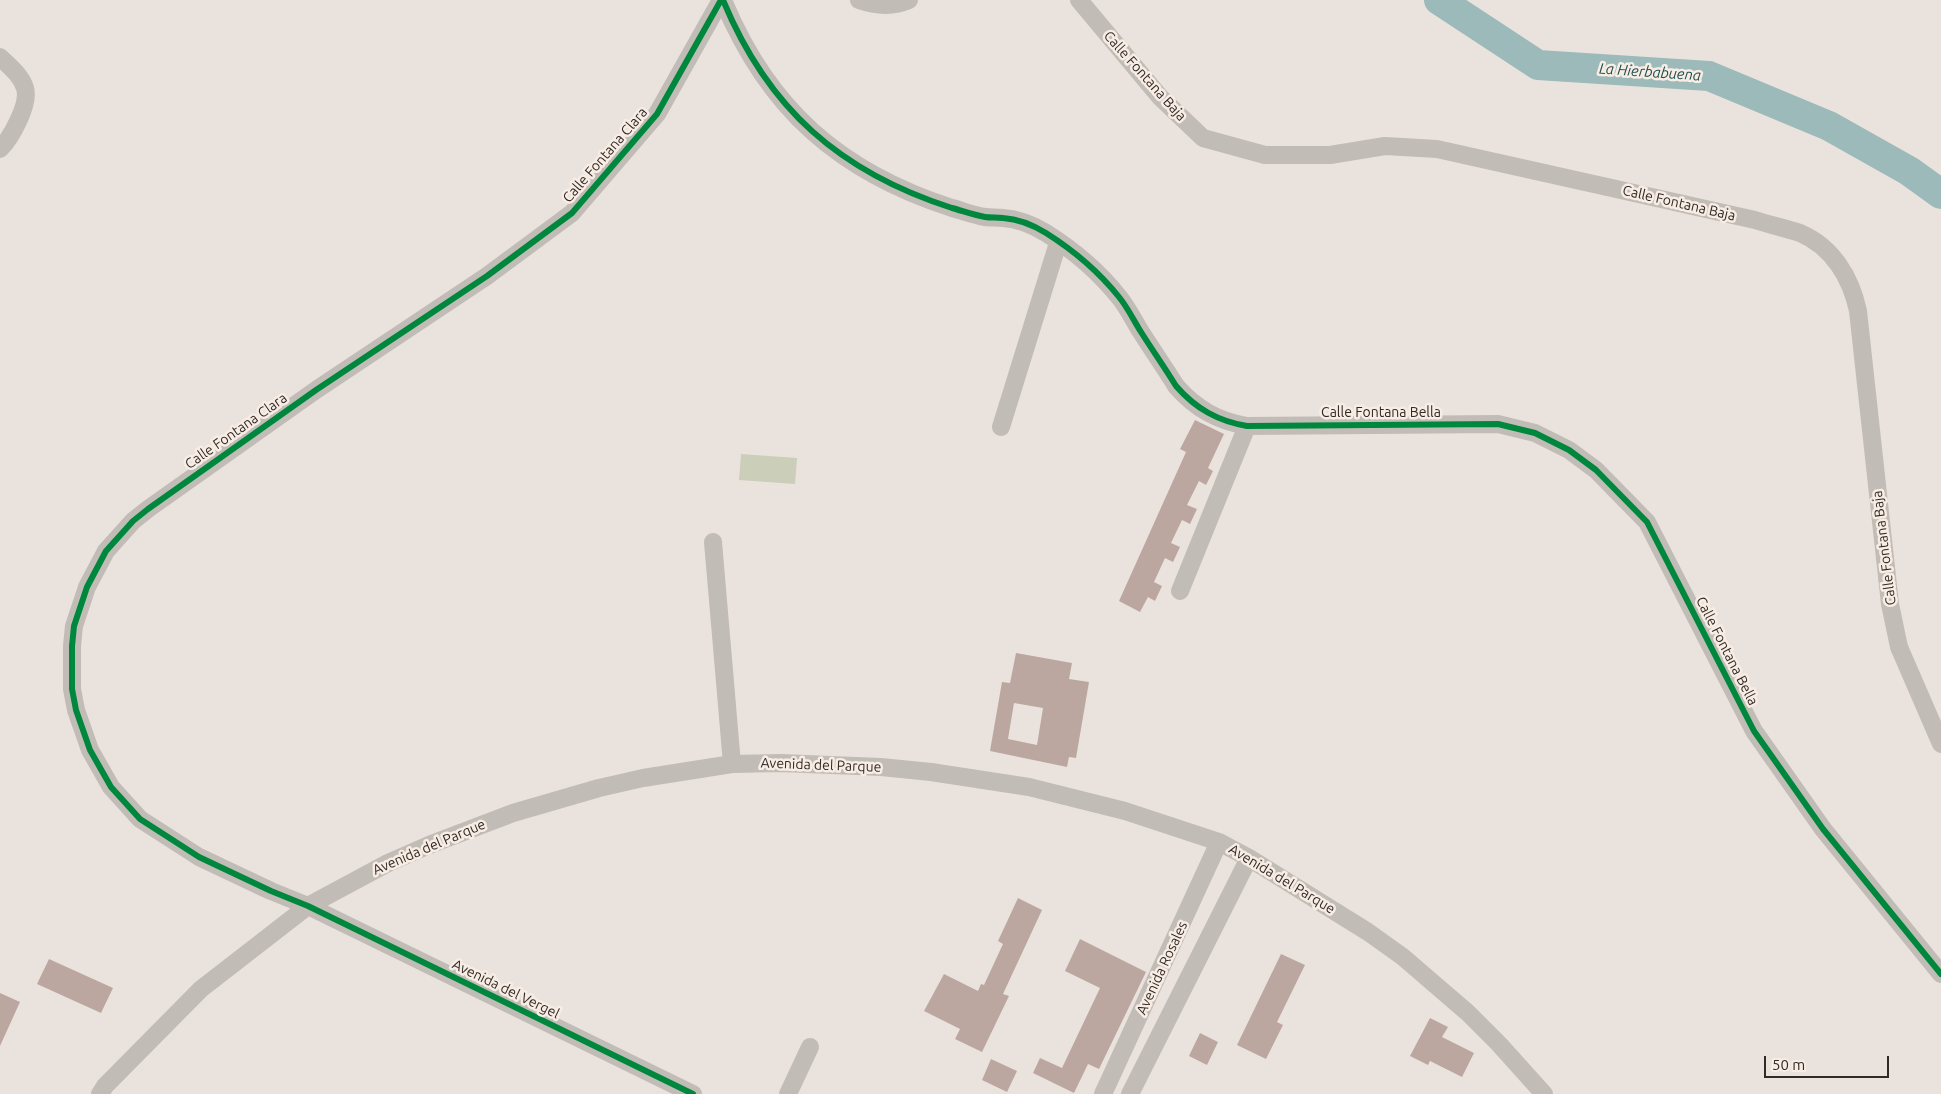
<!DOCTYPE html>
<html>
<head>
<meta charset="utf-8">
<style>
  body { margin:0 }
  #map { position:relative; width:1941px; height:1094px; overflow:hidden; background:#eae3dd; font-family:Ubuntu,sans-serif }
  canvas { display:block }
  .scale { position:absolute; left:1764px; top:1056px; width:125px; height:22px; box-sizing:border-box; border:2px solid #322926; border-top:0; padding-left:6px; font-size:15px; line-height:18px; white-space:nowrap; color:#322926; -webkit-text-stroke:4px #f7ede4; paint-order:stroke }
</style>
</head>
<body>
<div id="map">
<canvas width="1941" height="1094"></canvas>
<div class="scale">50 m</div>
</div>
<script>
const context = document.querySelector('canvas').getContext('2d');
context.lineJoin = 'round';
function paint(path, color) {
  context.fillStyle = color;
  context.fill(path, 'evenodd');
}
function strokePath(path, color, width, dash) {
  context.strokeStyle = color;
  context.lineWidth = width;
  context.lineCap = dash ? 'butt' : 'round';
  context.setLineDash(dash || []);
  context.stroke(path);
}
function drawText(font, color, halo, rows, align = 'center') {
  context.font = font + ' Ubuntu,sans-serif';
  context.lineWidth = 5;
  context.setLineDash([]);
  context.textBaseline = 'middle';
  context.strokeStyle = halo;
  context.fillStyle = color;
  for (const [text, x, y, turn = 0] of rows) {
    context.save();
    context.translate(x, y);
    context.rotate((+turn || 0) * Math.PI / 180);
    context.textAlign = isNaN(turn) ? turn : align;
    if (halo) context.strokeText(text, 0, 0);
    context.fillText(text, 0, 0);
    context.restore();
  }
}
const green = new Path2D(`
  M741 454 797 458 795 484 739 480Z`);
const river = new Path2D(`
  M1439 0 1538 65 1709 76 1829 126 1909 171 1941 194`);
const building = new Path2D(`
  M1195 420 1224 434 1208 468 1213 471 1206 485 1199 481 1187 505 1197 509 1190 524 1182 520 1171 543 1180 547 1173 562 1165 558 1154 582 1162 586 1155 601 1148 597 1140 612 1119 601 1186 452 1180 449Z
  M1016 653 1072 663 1069 679 1089 682 1076 758 1069 757 1067 767 990 751 1002 682 1010 683ZM1014 703 1043 708 1037 745 1008 739Z
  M1018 898 1042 910 1003 994 1009 996 982 1052 955 1039 960 1029 924 1011 944 974 978 991 981 984 984 985 1003 944 998 941Z
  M1080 939 1146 972 1099 1069 1088 1064 1074 1093 1033 1073 1040 1058 1062 1068 1100 988 1065 971Z
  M1281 954 1305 965 1277 1022 1283 1025 1266 1059 1237 1045Z
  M49 959 113 988 101 1013 37 984Z
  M0 993 20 1002 0 1046Z
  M1430 1018 1448 1027 1442 1037 1474 1053 1462 1077 1430 1061 1428 1065 1410 1056Z
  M1200 1033 1218 1042 1207 1065 1189 1056Z
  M991 1059 1017 1071 1007 1092 982 1080Z`);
const street = new Path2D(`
  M723 0C768 109 840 172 952 208 963 211 973 215 985 217 991 218 997 217 1003 218 1019 219 1033 225 1046 233 1073 250 1099 272 1119 297 1128 308 1134 321 1141 332 1153 351 1165 368 1176 386 1196 409 1218 421 1247 426L1498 424 1535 433 1569 450 1596 470 1647 522 1754 731 1823 829 1941 974
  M859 0C876 6 893 7 909 0
  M1079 0 1160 97 1203 138 1265 155H1330L1385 146 1437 149 1755 220C1770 225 1786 228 1800 233 1833 247 1851 278 1858 311L1890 604 1899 647 1941 744
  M0 57C9 66 21 75 25 88 30 104 11 138 0 149
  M1001 427 1058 243
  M713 542 732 764
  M1180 591 1247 426
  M100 1094 105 1086 201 989 308 906 388 863 429 845 513 813 599 788 643 778 732 764 781 763 881 767 931 772 1029 787 1125 811 1219 842 1249 858 1368 932 1403 957 1468 1013 1499 1044 1544 1094
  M693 1094 308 906 271 891 199 857 140 819 111 787 90 750 76 710 72 689V646L74 626 87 587 106 551 133 521 148 509 316 390 487 276 572 213 657 114 721 0
  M788 1094 810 1047
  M1103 1094 1219 842
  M1130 1094 1249 858`);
const cycleway = new Path2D(`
  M723 0C768 109 840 172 952 208 963 211 973 215 985 217 991 218 997 217 1003 218 1019 219 1033 225 1046 233 1073 250 1099 272 1119 297 1128 308 1134 321 1141 332 1153 351 1165 368 1176 386 1196 409 1218 421 1247 426L1498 424 1535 433 1569 450 1596 470 1647 522 1754 731 1823 829 1941 974
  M693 1094 308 906 271 891 199 857 140 819 111 787 90 750 76 710 72 689V646L74 626 87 587 106 551 133 521 148 509 316 390 487 276 572 213 657 114 721 0`);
const streetNames = [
  ["Calle Fontana Baja",1145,76,48],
  ["Calle Fontana Clara",605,155,-49],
  ["Calle Fontana Baja",1679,203,13],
  ["Calle Fontana Bella",1381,412],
  ["Calle Fontana Clara",236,431,-35],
  ["Calle Fontana Baja",1884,548,-97],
  ["Calle Fontana Bella",1727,651,63],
  ["Avenida del Parque",821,765,2],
  ["Avenida del Parque",429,847,-23],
  ["Avenida del Parque",1282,879,31],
  ["Avenida Rosales",1162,968,-65],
  ["Avenida del Vergel",506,989,26]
];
const waterNames = [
  ["La Hierbabuena",1650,72,4]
];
paint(green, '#cbceb8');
strokePath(river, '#9cbab9', 30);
paint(building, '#bca7a0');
strokePath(street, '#c2bcb7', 18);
strokePath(cycleway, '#00873e', 6);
drawText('14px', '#322926', '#f7ede4', streetNames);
drawText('italic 15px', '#1f4f50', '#f7ede4', waterNames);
</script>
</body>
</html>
